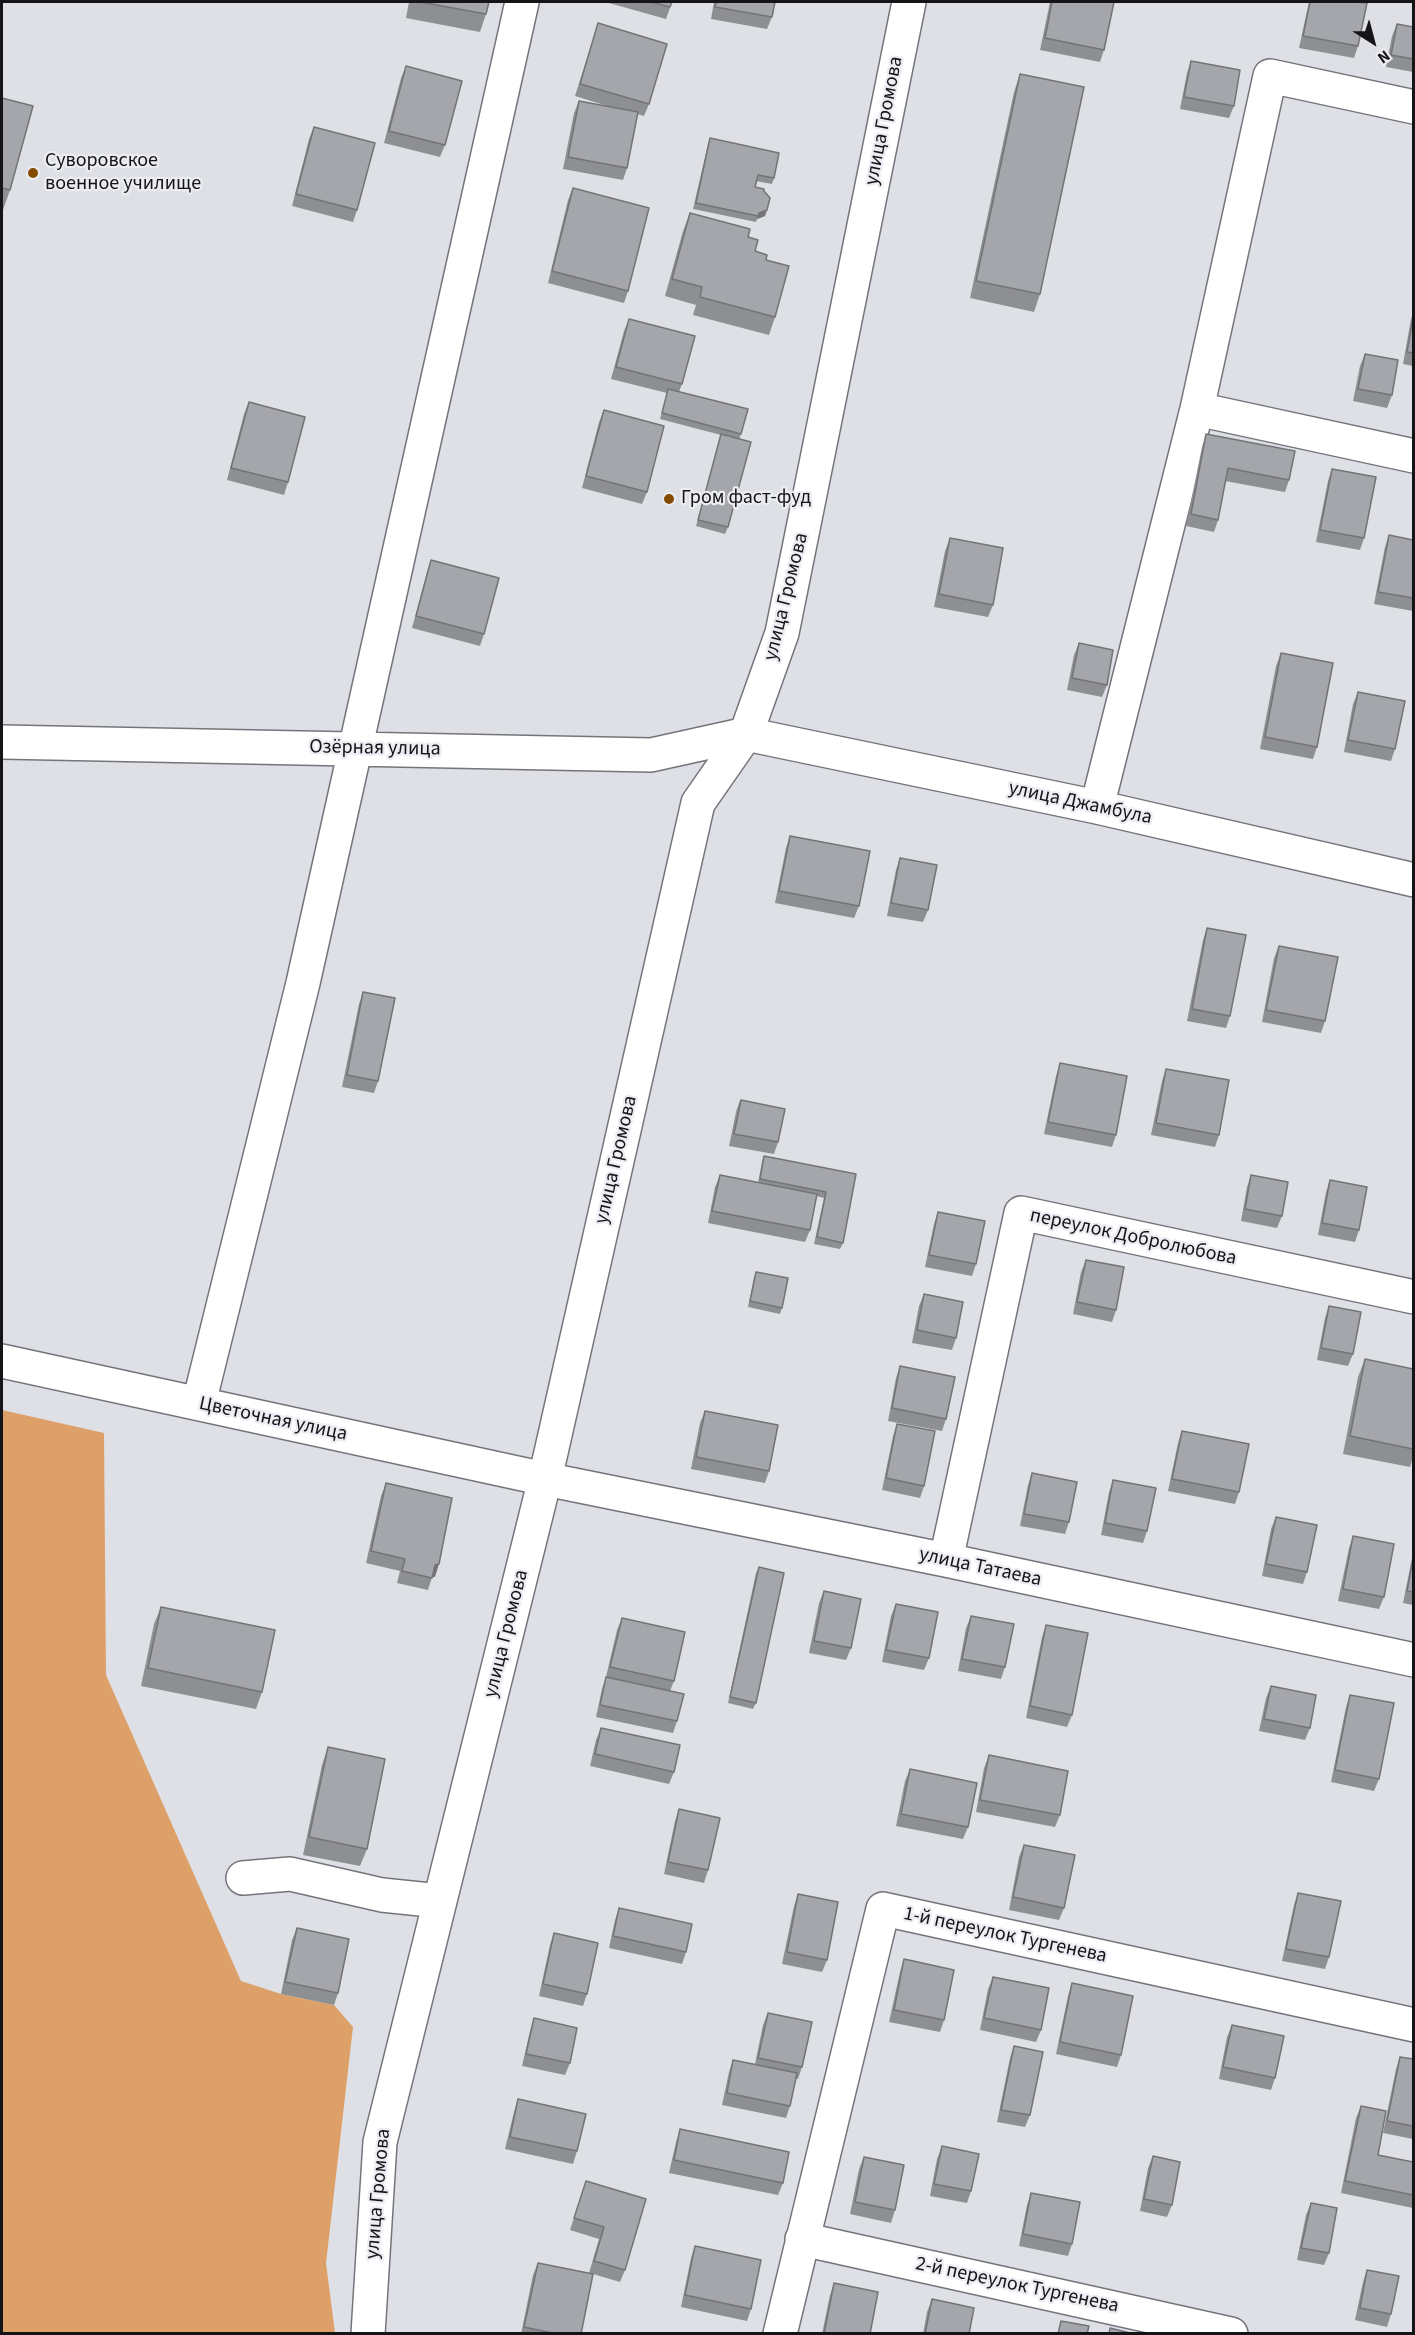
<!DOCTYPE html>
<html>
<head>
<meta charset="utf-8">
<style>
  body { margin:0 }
  #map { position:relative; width:1415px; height:2335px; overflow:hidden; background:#dee0e6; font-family:"Source Sans 3",sans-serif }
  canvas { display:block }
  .frame { position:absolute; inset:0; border:3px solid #151517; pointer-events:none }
  .north { position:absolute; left:1343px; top:12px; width:60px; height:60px; -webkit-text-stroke:4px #ebedf3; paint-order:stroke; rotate:144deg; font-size:16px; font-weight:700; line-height:24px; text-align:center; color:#151517 }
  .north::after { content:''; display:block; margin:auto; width:21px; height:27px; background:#151517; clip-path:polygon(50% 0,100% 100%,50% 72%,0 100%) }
</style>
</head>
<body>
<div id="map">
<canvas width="1415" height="2335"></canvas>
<div class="frame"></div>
<div class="north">N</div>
</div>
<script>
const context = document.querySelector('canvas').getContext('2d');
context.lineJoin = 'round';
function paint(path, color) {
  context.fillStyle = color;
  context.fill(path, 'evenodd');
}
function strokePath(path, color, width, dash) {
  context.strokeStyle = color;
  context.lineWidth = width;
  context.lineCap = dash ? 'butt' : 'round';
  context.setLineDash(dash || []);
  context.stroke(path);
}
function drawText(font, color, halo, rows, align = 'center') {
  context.font = font + ' "Source Sans 3",sans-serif';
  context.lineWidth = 4.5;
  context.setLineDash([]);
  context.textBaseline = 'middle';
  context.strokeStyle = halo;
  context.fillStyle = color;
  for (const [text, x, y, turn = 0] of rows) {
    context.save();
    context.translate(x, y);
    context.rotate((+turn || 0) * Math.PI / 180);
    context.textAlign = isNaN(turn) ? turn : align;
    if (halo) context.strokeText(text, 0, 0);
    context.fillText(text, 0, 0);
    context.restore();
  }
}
const green = new Path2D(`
  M2 1410 104 1433 106 1675 241 1981 281 1994 334 2005 353 2027 326 2263 335 2333 2 2334Z`);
const minor = new Path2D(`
  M1197 409 1414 456
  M2 742 651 755 746 734 1097 807 1414 880
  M1097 807 1197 409 1270 76 1414 107
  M2 1361 545 1479 946 1560 1414 1660
  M199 1403 303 983 522 2
  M946 1560 1021 1213 1414 1297
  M243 1878 290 1874 382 1895 440 1901
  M802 2239 1231 2334
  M368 2334 380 2142 545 1479 698 803 746 734 782 633 909 2
  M780 2334 883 1909 1414 2025`);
const wall = new Path2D(`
  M409 2H489L486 14 480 32 406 18Z
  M610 2H672L666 19 609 3Z
  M714 2H775L772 17 767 29 711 19Z
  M1050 2H1114L1104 50 1100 62 1040 50Z
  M1309 2H1356L1358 46 1354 58 1299 48Z
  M598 23 649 104 644 116 637 114 627 168 623 180 563 169 574 113 579 101 617 109 575 96Z
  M1397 24 1413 27V72L1386 67 1392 36Z
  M1191 61 1234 106 1229 118 1180 109 1187 73Z
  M406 66 445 145 440 157 384 143 401 78Z
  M1020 74 1040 294 1034 312 970 298 1014 92Z
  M2 98 10 190 2 213Z
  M314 127 357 210 353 222 292 206 309 139Z
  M710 138 774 178 772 184 756 181 755 187 764 191 765 216 757 219 756 222 693 209 708 144Z
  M573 188 628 291 624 303 548 283 568 200Z
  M690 213 748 237 755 251 766 260 775 317 769 335 693 315 696 305 665 296 683 231Z
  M1413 313V366L1403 364 1411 319Z
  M629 319 682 384 679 392 741 434 739 439 728 527 725 534 696 526 721 435 660 419 667 393 611 379 624 331Z
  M1365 354 1392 395 1387 408 1353 401 1360 366Z
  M249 402 288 482 284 495 227 480 244 414Z
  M604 410 647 492 642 504 582 488 599 422Z
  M1206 434 1289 480 1285 492 1225 481 1218 520 1214 532 1186 526 1202 447Z
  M1332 469 1364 538 1360 550 1316 542 1328 481Z
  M1389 535 1413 540V611L1374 604 1385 547Z
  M950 538 993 605 988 617 934 607 945 551Z
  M431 560 484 634 480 646 412 628 427 572Z
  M1079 643 1107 685 1102 697 1067 690 1074 655Z
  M1281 653 1317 747 1313 759 1260 749 1276 666Z
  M1358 692 1395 749 1391 761 1344 752 1353 704Z
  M790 836 859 906 854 918 775 903 786 848Z
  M900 858 928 910 923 922 887 916 896 870Z
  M1207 928 1230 1016 1226 1028 1187 1021 1203 940Z
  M1279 946 1325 1021 1321 1033 1262 1022 1274 958Z
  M363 992 378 1081 374 1093 342 1087 359 1004Z
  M1060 1063 1116 1135 1112 1147 1044 1134 1056 1076Z
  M1166 1069 1219 1135 1215 1147 1151 1135 1162 1081Z
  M740 1100 778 1142 774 1154 729 1146 736 1112Z
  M764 1156 856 1174 843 1243 840 1249 814 1244 824 1198 816 1196 810 1230 805 1242 708 1223 715 1187 720 1175 758 1183 762 1162Z
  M1251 1175 1282 1216 1277 1228 1241 1221 1247 1187Z
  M1330 1180 1359 1230 1355 1242 1318 1235 1326 1192Z
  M938 1212 976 1264 972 1276 925 1267 934 1224Z
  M1086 1260 1116 1310 1112 1322 1073 1314 1081 1272Z
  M756 1272 782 1308 780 1314 748 1307 754 1278Z
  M924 1294 956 1338 952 1350 912 1343 919 1306Z
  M1329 1306 1353 1354 1348 1366 1317 1360 1325 1318Z
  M1365 1359 1413 1369V1457L1410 1467 1343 1454 1358 1377Z
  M900 1366 946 1419 942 1431 888 1421 896 1378Z
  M705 1411 769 1471 765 1483 691 1469 700 1423Z
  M897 1424 924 1486 920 1498 882 1490 893 1436Z
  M1182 1431 1239 1492 1235 1504 1168 1491 1178 1443Z
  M1032 1473 1069 1522 1065 1534 1020 1526 1028 1485Z
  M1113 1480 1147 1531 1143 1543 1101 1535 1109 1492Z
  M386 1483 435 1577H432L428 1590 397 1583 400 1571 366 1563 381 1496Z
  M1276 1517 1307 1572 1303 1584 1262 1576 1271 1529Z
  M1353 1536 1384 1597 1379 1609 1338 1601 1349 1548Z
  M1413 1553V1605L1403 1603Z
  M759 1567 756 1703 753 1709 728 1703 756 1573Z
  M824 1591 851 1648 846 1660 809 1653 819 1603Z
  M896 1604 929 1658 924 1670 882 1662 891 1616Z
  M161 1607 262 1692 256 1709 141 1686 154 1624Z
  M971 1616 1005 1667 1001 1679 958 1671 966 1628Z
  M622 1618 674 1681 670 1691 677 1721 673 1733 596 1717 602 1689 606 1677 617 1630Z
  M1046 1625 1072 1715 1067 1727 1026 1718 1042 1637Z
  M1271 1686 1310 1728 1305 1740 1259 1731 1266 1698Z
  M1350 1695 1379 1779 1374 1791 1331 1782 1346 1707Z
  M601 1728 674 1772 669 1784 590 1766 596 1740Z
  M328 1747 367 1849 360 1866 303 1855 322 1765Z
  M989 1755 1060 1815 1055 1827 976 1812 984 1768Z
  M910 1769 968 1827 963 1839 896 1826 905 1781Z
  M679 1809 708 1870 704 1883 664 1874 675 1821Z
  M1024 1845 1064 1908 1059 1920 1009 1910 1019 1857Z
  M1298 1893 1329 1957 1325 1969 1282 1961 1294 1905Z
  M798 1894 827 1960 822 1972 782 1964 794 1906Z
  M619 1908 686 1952 682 1964 609 1948 615 1920Z
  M297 1928 338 1993 334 2005 281 1994 292 1940Z
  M554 1933 587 1994 583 2006 539 1996 550 1945Z
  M904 1959 944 2020 940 2032 889 2022 900 1972Z
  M993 1977 1041 2030 1036 2042 980 2030 988 1989Z
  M1072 1983 1121 2055 1117 2067 1056 2054 1068 1996Z
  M768 2013 802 2067 798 2079H796L790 2106 786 2118 722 2105 729 2072 733 2060 755 2064 763 2025Z
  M534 2018 570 2063 565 2075 522 2066 530 2031Z
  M1232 2025 1275 2078 1271 2090 1219 2079 1227 2037Z
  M1014 2046 1030 2115 1025 2127 997 2122 1010 2058Z
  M1400 2057 1413 2059V2139L1383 2133 1396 2069Z
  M518 2099 577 2151 573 2164 505 2149 514 2112Z
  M1361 2106 1378 2155 1413 2162V2208L1341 2193 1356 2118Z
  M680 2129 783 2183 778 2195 669 2173 676 2142Z
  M942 2146 971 2191 967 2203 930 2196 937 2159Z
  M1153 2156 1172 2205 1167 2217 1140 2211 1148 2168Z
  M864 2157 895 2210 891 2223 850 2214 859 2169Z
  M586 2181 625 2270 620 2282 593 2274 581 2334H521L533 2275 538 2263 589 2273 599 2239 570 2230Z
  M1031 2193 1072 2244 1068 2256 1019 2246 1027 2205Z
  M1311 2203 1329 2253 1324 2265 1297 2260 1306 2215Z
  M695 2246 751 2309 747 2321 681 2307 691 2258Z
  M1367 2270 1391 2314 1387 2327 1355 2320 1363 2282Z
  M834 2283 870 2334H822L830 2295Z
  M932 2299 969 2334H923L927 2312Z`);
const shadedWall = new Path2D(`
  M767 210 765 216 757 219 759 213Z
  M439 1564 435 1577H430L435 1565Z`);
const building = new Path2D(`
  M420 2H489L486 14Z
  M651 2H672L670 7Z
  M716 2H775L772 17 715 7Z
  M1052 2H1114L1104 50 1045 38Z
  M1310 2H1356L1367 3 1358 46 1303 36Z
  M598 23 667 44 649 104 580 84Z
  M1397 24 1413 27V59L1391 55Z
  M1191 61 1240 70 1234 106 1184 97Z
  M406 66 462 81 445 145 389 131Z
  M1020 74 1084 87 1040 294 976 281Z
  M2 98 33 106 10 190 2 188Z
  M579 101 638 112 627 168 568 157Z
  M314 127 375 143 357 210 296 194Z
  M710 138 779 153 774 178 758 175 755 187 764 189V191L770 198 767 210 759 213 758 216 696 203Z
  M573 188 649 208 628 291 552 271Z
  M690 213 750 229 748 237 758 240 755 251 767 255 766 260 789 266 775 317 700 297 702 287 672 279Z
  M1413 318V353L1407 352Z
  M629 319 695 336 682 384 616 367Z
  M1365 354 1398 360 1392 395 1358 389Z
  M668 389 748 409 741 434 662 413Z
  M249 402 305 417 288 482 231 468Z
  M604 410 664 426 647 492 586 476Z
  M721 434 751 442 728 527 698 520Z
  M1206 434 1295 451 1289 480 1228 468 1218 520 1191 514Z
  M1332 469 1376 477 1364 538 1320 530Z
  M1389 535 1413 540V598L1378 592Z
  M950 538 1003 548 993 605 939 594Z
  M431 560 499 578 484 634 416 616Z
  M1079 643 1113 650 1107 685 1072 678Z
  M1281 653 1333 663 1317 747 1265 737Z
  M1358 692 1405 701 1395 749 1348 740Z
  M790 836 870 851 859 906 779 891Z
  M900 858 937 865 928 910 891 903Z
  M1207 928 1246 935 1230 1016 1192 1009Z
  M1279 946 1338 957 1325 1021 1266 1010Z
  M363 992 395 998 378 1081 347 1075Z
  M1060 1063 1127 1076 1116 1135 1048 1122Z
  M1166 1069 1229 1080 1219 1135 1156 1123Z
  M741 1100 785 1109 778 1142 734 1134Z
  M764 1156 856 1174 843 1243 817 1237 826 1192 760 1179Z
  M720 1175 817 1194 810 1230 712 1211Z
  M1251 1175 1288 1182 1282 1216 1245 1209Z
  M1330 1180 1367 1187 1359 1230 1322 1223Z
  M938 1212 985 1221 976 1264 929 1255Z
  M1086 1260 1124 1267 1116 1310 1077 1302Z
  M756 1272 788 1278 782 1308 750 1301Z
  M924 1294 963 1302 956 1338 917 1330Z
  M1329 1306 1361 1312 1353 1354 1321 1348Z
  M1365 1359 1413 1369V1449L1350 1436Z
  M900 1366 955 1377 946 1419 892 1408Z
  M705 1411 778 1425 769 1471 696 1457Z
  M897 1424 935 1431 924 1486 886 1478Z
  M1182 1431 1249 1444 1239 1492 1172 1479Z
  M1032 1473 1077 1482 1069 1522 1024 1514Z
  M1113 1480 1156 1488 1147 1531 1105 1523Z
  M386 1483 452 1498 439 1564 435 1565 432 1578 402 1571 405 1559 371 1551Z
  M1276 1517 1317 1525 1307 1572 1266 1564Z
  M1353 1536 1394 1544 1384 1597 1343 1589Z
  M1413 1559V1592L1407 1591Z
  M759 1567 784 1573 756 1703 730 1697Z
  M824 1591 861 1599 851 1648 814 1641Z
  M896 1604 938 1612 929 1658 886 1650Z
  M161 1607 275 1630 262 1692 148 1668Z
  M971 1616 1014 1624 1005 1667 962 1659Z
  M622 1618 685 1632 674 1681 610 1667Z
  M1046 1625 1088 1633 1072 1715 1030 1706Z
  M606 1677 684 1694 677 1721 600 1705Z
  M1271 1686 1316 1695 1310 1728 1264 1719Z
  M1350 1695 1394 1703 1379 1779 1335 1770Z
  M601 1728 680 1745 674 1772 595 1754Z
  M328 1747 385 1759 367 1849 309 1837Z
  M989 1755 1068 1771 1060 1815 980 1800Z
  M910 1769 977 1783 968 1827 901 1814Z
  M679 1809 720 1818 708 1870 668 1862Z
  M1024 1845 1075 1855 1064 1908 1013 1897Z
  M1298 1893 1341 1901 1329 1957 1286 1949Z
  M798 1894 838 1902 827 1960 787 1952Z
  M619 1908 692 1924 686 1952 613 1936Z
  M297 1928 349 1939 338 1993 285 1982Z
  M554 1933 598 1943 587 1994 543 1984Z
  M904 1959 954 1970 944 2020 894 2010Z
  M993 1977 1049 1988 1041 2030 984 2018Z
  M1072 1983 1133 1996 1121 2055 1060 2042Z
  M768 2013 812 2022 802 2067 758 2058Z
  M534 2018 577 2028 570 2063 526 2054Z
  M1232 2025 1284 2036 1275 2078 1223 2067Z
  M1014 2046 1043 2052 1030 2115 1001 2110Z
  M1400 2057 1413 2059V2126L1387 2121Z
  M733 2060 797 2073 790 2106 727 2093Z
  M518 2099 586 2114 577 2151 510 2137Z
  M1361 2106 1386 2111 1378 2155 1413 2162V2195L1345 2181Z
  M680 2129 789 2152 783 2183 674 2160Z
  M942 2146 979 2154 971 2191 934 2184Z
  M1153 2156 1180 2162 1172 2205 1144 2199Z
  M864 2157 904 2165 895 2210 855 2202Z
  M586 2181 646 2199 625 2270 594 2261 604 2227 574 2218Z
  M1031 2193 1080 2202 1072 2244 1023 2234Z
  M1311 2203 1337 2208 1329 2253 1301 2248Z
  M695 2246 761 2260 751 2309 685 2295Z
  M538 2263 593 2274 581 2334H557L524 2327Z
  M1367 2270 1399 2276 1391 2314 1360 2308Z
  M834 2283 878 2292 870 2334H824Z
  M932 2299 974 2308 969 2334H925Z
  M1061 2321 1089 2326 1087 2334H1058Z
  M1110 2328 1134 2334H1109Z`);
const markers = [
  [33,173,6,"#844a00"],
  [669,499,6,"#844a00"]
];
const streetNames = [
  ["улица Громова",885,121,-79],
  ["улица Громова",787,597,-76],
  ["Озёрная улица",375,749,1],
  ["улица Джамбула",1080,804,12],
  ["улица Громова",617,1160,-77],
  ["переулок Добролюбова",1133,1238,12],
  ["Цветочная улица",273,1420,12],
  ["улица Татаева",980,1568,12],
  ["улица Громова",507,1634,-76],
  ["1-й переулок Тургенева",1005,1936,12],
  ["улица Громова",379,2194,-85],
  ["2-й переулок Тургенева",1017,2286,12]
];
const poiNames = [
  ["Суворовское",45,162],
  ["военное училище",45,185],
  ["Гром фаст-фуд",681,499]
];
paint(green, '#dea069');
strokePath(minor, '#73757b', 36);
strokePath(minor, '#fff', 33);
paint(wall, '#8d8f93');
paint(shadedWall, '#737478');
paint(building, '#a4a6ab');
strokePath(building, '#737478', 1.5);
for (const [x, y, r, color] of markers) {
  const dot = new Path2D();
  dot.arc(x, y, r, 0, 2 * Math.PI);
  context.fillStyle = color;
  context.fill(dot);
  strokePath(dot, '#ebedf3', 2);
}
drawText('20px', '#151517', '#ebedf3', streetNames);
drawText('20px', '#151517', '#ebedf3', poiNames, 'left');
</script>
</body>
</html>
